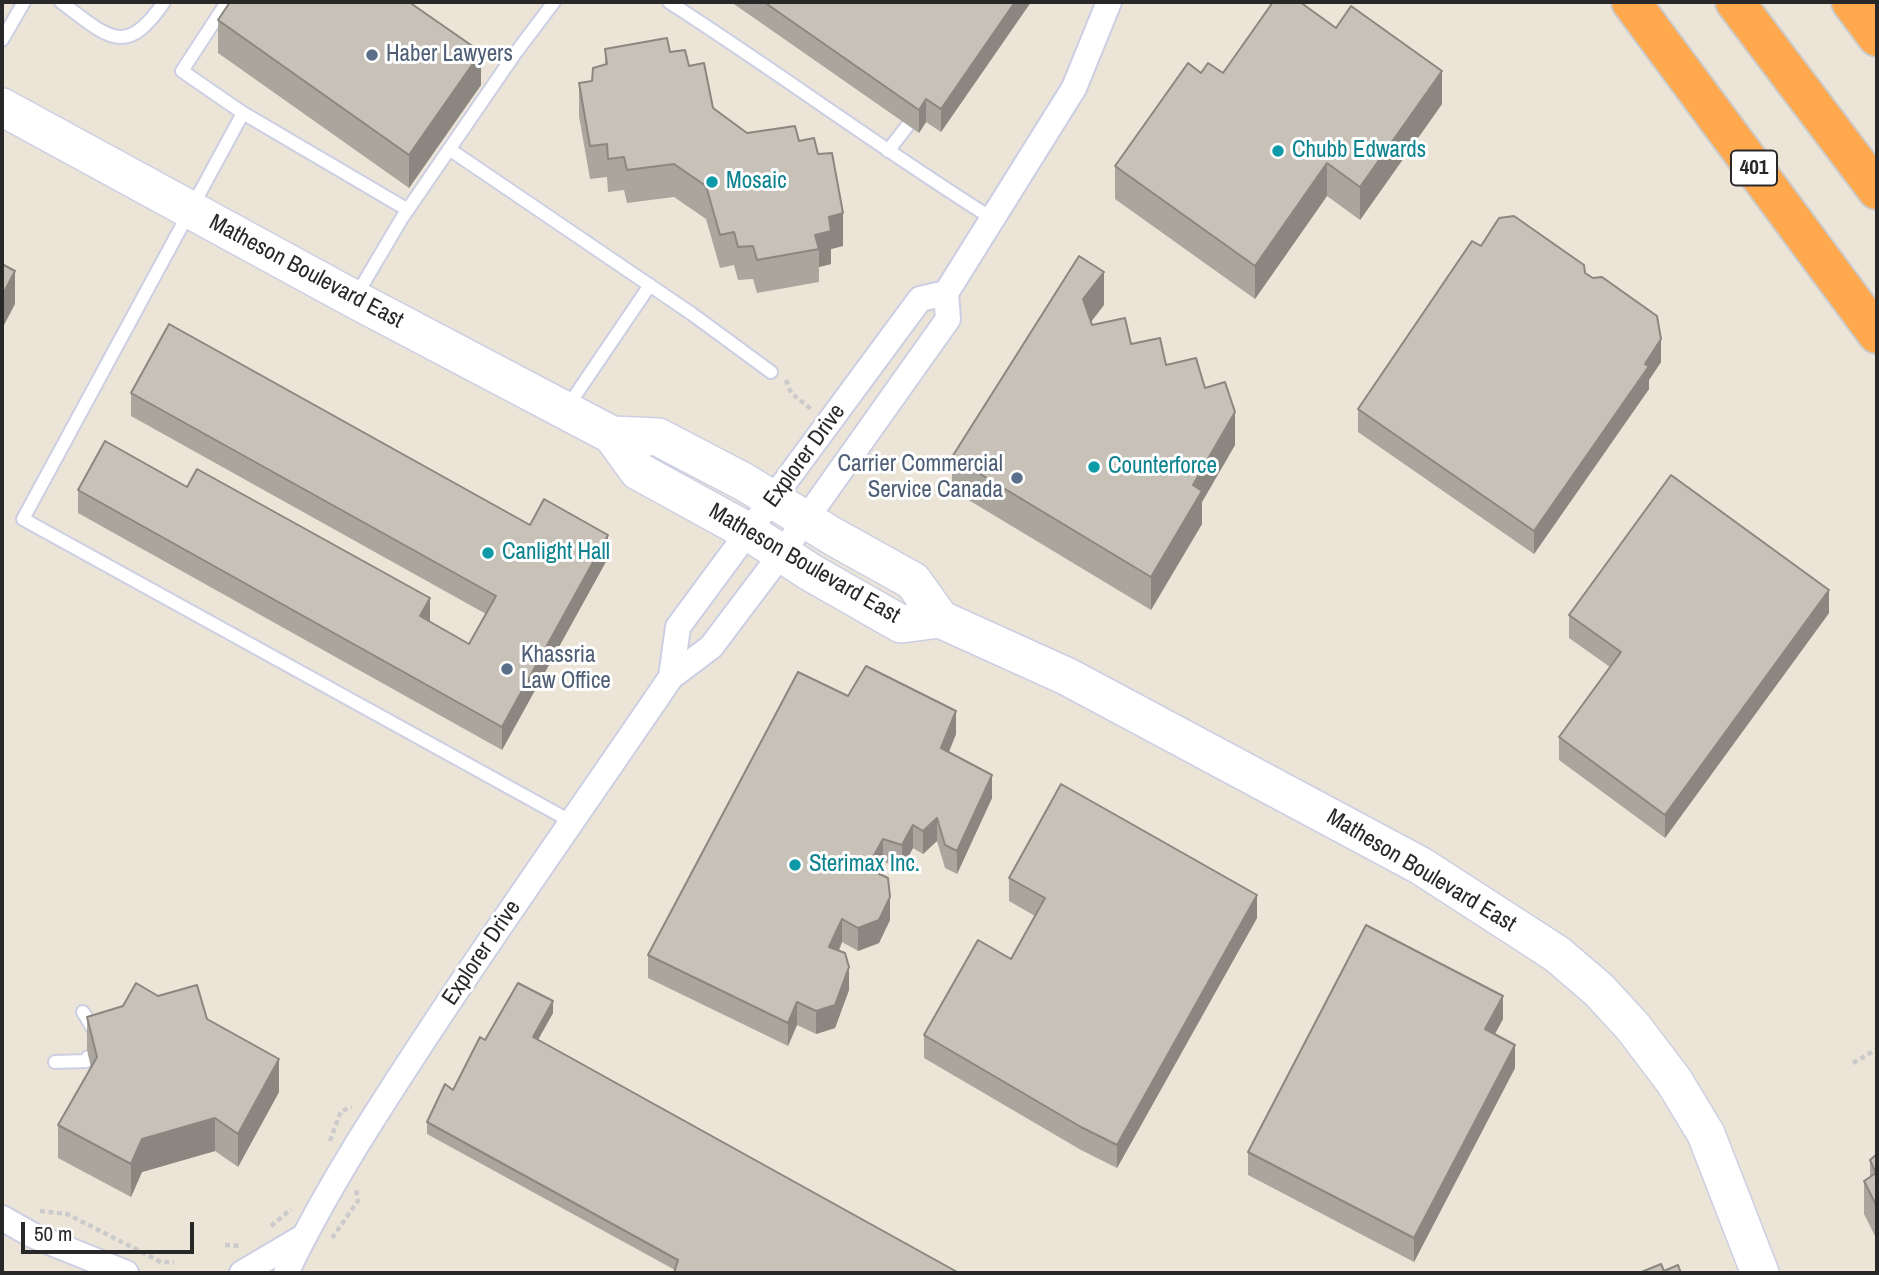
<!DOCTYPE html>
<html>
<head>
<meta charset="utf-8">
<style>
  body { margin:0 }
  #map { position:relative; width:1879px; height:1275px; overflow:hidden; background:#ece5d7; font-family:"Archivo Narrow",sans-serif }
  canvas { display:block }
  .frame { position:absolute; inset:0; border:4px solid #282828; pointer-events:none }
  .scale { position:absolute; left:21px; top:1222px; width:173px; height:32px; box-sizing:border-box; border:4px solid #282828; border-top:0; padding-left:9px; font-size:21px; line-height:24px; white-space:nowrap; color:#282828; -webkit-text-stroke:5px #fff; paint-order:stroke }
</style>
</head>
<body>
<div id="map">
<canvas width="1879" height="1275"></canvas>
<div class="frame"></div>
<div class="scale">50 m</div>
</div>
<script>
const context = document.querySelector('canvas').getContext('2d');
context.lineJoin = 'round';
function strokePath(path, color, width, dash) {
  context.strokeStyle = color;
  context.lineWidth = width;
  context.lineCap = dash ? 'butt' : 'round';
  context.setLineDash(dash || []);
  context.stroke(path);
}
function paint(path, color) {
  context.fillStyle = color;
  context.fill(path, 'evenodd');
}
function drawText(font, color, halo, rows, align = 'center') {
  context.font = font + ' "Archivo Narrow",sans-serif';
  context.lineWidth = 6;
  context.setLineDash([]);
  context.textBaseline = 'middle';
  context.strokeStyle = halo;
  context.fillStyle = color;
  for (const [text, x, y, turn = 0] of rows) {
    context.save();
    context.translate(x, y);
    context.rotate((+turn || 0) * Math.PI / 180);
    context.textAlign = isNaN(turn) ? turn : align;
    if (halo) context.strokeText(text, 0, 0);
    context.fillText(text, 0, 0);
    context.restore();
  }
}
const path = new Path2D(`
  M786 380 791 393 811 409
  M1853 1063 1877 1049
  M330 1141 341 1111 352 1107
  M40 1211 67 1214 161 1262H174
  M271 1226 291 1209
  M332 1238 358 1201 356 1189
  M225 1245 241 1246`);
const lane = new Path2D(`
  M61 2C107 36 125 60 164 2
  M227 2 182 71 243 113 408 210
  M669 2C778 72 883 150 993 219
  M2 40 24 2
  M243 113 23 519 572 822
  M449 149 692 314 771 372
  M888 151 908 125
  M356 296 402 218 514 55 554 2
  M566 409 650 285
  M83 1012 95 1032
  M55 1062 86 1061 88 1057`);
const street = new Path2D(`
  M671 677 678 627 920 299 946 293
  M2 1218 32 1235 126 1273
  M242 1273 303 1237
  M286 1273C326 1189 378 1110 429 1032 508 912 591 795 671 677L711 647 782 553 948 319 946 293 1074 88 1109 2`);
const secondary = new Path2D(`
  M2 107 354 299 612 435 638 471 749 532 810 572 901 624 940 619
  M612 435 658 437 744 482 834 537 913 581 940 619 1068 677 1421 866 1557 954 1599 990 1633 1027 1674 1081 1706 1134 1760 1273`);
const highway = new Path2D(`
  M1631 2 1877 334
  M1735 2 1877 190
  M1851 2 1877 37`);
const wall = new Path2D(`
  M731 2H1031L941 132 926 122 919 133Z
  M218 20 481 85 409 188 218 53Z
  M605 49 670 52 689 66 713 108 747 133 799 141 843 246 831 249V264L819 267V282L757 293 753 279 738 280 734 265 720 268 706 219 674 197 627 203 624 190 608 192 607 177 590 179 579 116V83L592 81 605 65Z
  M1201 73H1223L1442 104 1360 220 1327 196 1255 299 1115 199V166Z
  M1481 246 1585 273 1661 362 1649 380V389L1534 554 1358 432V409Z
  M1104 305 1091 322 1092 325 1131 344 1205 388 1235 445 1202 502V524L1151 610 952 490V457Z
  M131 393 530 525 608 558 502 750 78 513V490L187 487 469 644 486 614 131 416Z
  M1829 613 1665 838 1559 760V737L1610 667 1569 638V615Z
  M848 696 956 734 949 752 992 798 957 874 945 868 937 841 923 854 913 848 902 868 883 862 877 873 890 920 879 943 858 951 842 942 839 951 849 990 835 1028 816 1034 797 1025 788 1046 648 978V955Z
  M1009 878 1257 918 1117 1168 1081 1150 924 1058V1035L1011 959 1035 916 1009 901Z
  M158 996 207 1019 279 1092 238 1167 215 1151 142 1172 131 1197 58 1158V1125L91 1068 87 1050V1017Z
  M553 1013 538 1039 959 1273 675 1270 427 1134V1122L453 1090 485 1040Z
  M1503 1019 1495 1034 1515 1068 1414 1262 1248 1175V1152Z
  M1877 1136V1240L1864 1214V1181L1870 1177V1160L1875 1156V1139Z`);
const shadedWall = new Path2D(`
  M1015 2H1031L941 132V109Z
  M481 52V85L409 188V155Z
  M1442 71V104L1360 220V187Z
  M926 99V122L919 133V110Z
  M1327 163V196L1255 299V266Z
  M843 213V246L831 249V264L819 267V249L815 235 829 217Z
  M15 271V304L2 329V296Z
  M1104 272V305L1083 332V299Z
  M1661 339V362L1649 380V389L1534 554V531Z
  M1235 412V445L1202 502V524L1151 610V577L1193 485Z
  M608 535V558L502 750V727Z
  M1829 590V613L1665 838V815Z
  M430 598V621L420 639V616Z
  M956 711V734L941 771V748Z
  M992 775V798L957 874V851Z
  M937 818V841L923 854V831Z
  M913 825V848L902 868V845Z
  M883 839V862L867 891V868Z
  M1257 895V918L1117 1168V1145Z
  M890 897V920L879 943 858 951V928Z
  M842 919V942L829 970V947Z
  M849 967V990L835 1028 816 1034V1011Z
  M1503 996V1019L1485 1052V1029Z
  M553 1001V1013L533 1049V1037Z
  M797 1002V1025L788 1046V1023Z
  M1515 1045V1068L1414 1262V1238Z
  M279 1059V1092L238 1167V1134Z
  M215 1118V1151L142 1172 131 1197V1164L142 1139Z`);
const building = new Path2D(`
  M230 2H409L481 52 409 155 218 20Z
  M764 2H1015L941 109 926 99 919 110Z
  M1273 2H1300L1336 28 1351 6 1442 71 1360 187 1327 163 1255 266 1115 166 1188 63 1201 73 1208 63 1223 73Z
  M667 38 670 52 685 50 689 66 704 63 713 108 747 133 795 126 799 141 814 138 818 154 832 153 843 213 829 217 831 231 815 235 819 249 757 260 753 246 738 247 734 232 720 235 706 186 674 164 627 170 624 157 608 159 607 144 590 146 579 83 592 81 593 68 607 64 605 49Z
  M1514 216 1584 265 1585 273 1593 278 1602 277 1657 316 1661 339 1645 364 1649 366 1534 531 1358 409 1472 241 1481 246 1499 218Z
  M1079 256 1104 272 1083 299 1092 325 1125 318 1131 344 1160 338 1166 365 1196 358 1205 388 1225 382 1235 412 1193 485 1202 491 1151 577 952 457Z
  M2 264 15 271 2 296Z
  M169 324 530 525 544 499 608 535 502 727 78 490 105 441 187 487 197 469 430 598 420 616 469 644 496 596 131 393Z
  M1671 475 1829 590 1665 815 1559 737 1621 652 1569 615Z
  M866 666 956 711 941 748 992 775 957 851 945 845 937 818 923 831 913 825 902 845 883 839 867 868 888 878 890 897 879 920 858 928 842 919 829 947 845 953 849 967 835 1005 816 1011 797 1002 788 1023 648 955 798 672 848 696Z
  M1061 784 1257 895 1117 1145 1081 1127 924 1035 978 940 1011 959 1045 898 1009 878Z
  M1366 925 1503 996 1485 1029 1515 1045 1414 1238 1248 1152Z
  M136 983 158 996 197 985 207 1019 279 1059 238 1134 215 1118 142 1139 131 1164 58 1125 97 1057 87 1017 123 1006Z
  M518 983 553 1001 533 1037 959 1273H674L678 1260 427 1122 445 1084 453 1090 480 1037 485 1040Z
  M1877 1154V1207L1864 1181 1876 1173 1870 1160Z
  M1661 1264 1664 1271 1678 1265 1681 1273H1639Z`);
const markers = [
  [372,55,7,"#5c6f8a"],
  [1278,151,7,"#0f9aa8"],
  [712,182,7,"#0f9aa8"],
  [1094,467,7,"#0f9aa8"],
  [1017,478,7,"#5c6f8a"],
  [488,553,7,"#0f9aa8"],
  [507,669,7,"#5c6f8a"],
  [795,865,7,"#0f9aa8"]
];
const shields = [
  [1754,168,46]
];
const shieldNames = [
  ["401",1754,168]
];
const serviceNames = [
  ["Haber Lawyers",386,55],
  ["Carrier Commercial",1003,465,"right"],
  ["Service Canada",1003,491,"right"],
  ["Khassria",521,656],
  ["Law Office",521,682]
];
const cultureNames = [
  ["Chubb Edwards",1292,151],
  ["Mosaic",726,182],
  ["Counterforce",1108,467],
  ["Canlight Hall",502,553],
  ["Sterimax Inc.",809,865]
];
const streetNames = [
  ["Matheson Boulevard East",306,272,28],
  ["Explorer Drive",805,456,-54],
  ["Matheson Boulevard East",804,564,30],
  ["Matheson Boulevard East",1421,871,31],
  ["Explorer Drive",482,953,-56]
];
strokePath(lane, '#cccfe3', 16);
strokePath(street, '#cccfe3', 28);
strokePath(secondary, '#cccfe3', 40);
strokePath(highway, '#cbcbcb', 42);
strokePath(path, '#cbcbcb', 4.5, [5, 3.5]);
strokePath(lane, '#fff', 12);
strokePath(street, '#fff', 24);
strokePath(secondary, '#fff', 37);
strokePath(highway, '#ffa94f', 38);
paint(wall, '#aba69d');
paint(shadedWall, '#8b8780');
paint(building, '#c7c1b7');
strokePath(building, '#8b8780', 2);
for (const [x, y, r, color] of markers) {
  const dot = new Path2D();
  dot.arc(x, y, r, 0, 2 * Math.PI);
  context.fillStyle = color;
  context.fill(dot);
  strokePath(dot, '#fff', 2.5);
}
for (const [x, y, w] of shields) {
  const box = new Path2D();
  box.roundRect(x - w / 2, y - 17.5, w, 35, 5);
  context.fillStyle = '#fff';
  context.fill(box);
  strokePath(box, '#282828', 2);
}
drawText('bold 21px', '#282828', null, shieldNames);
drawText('23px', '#4e5e75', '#fff', serviceNames, 'left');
drawText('23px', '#0d838f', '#fff', cultureNames, 'left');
drawText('23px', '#282828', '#fff', streetNames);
</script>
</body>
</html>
